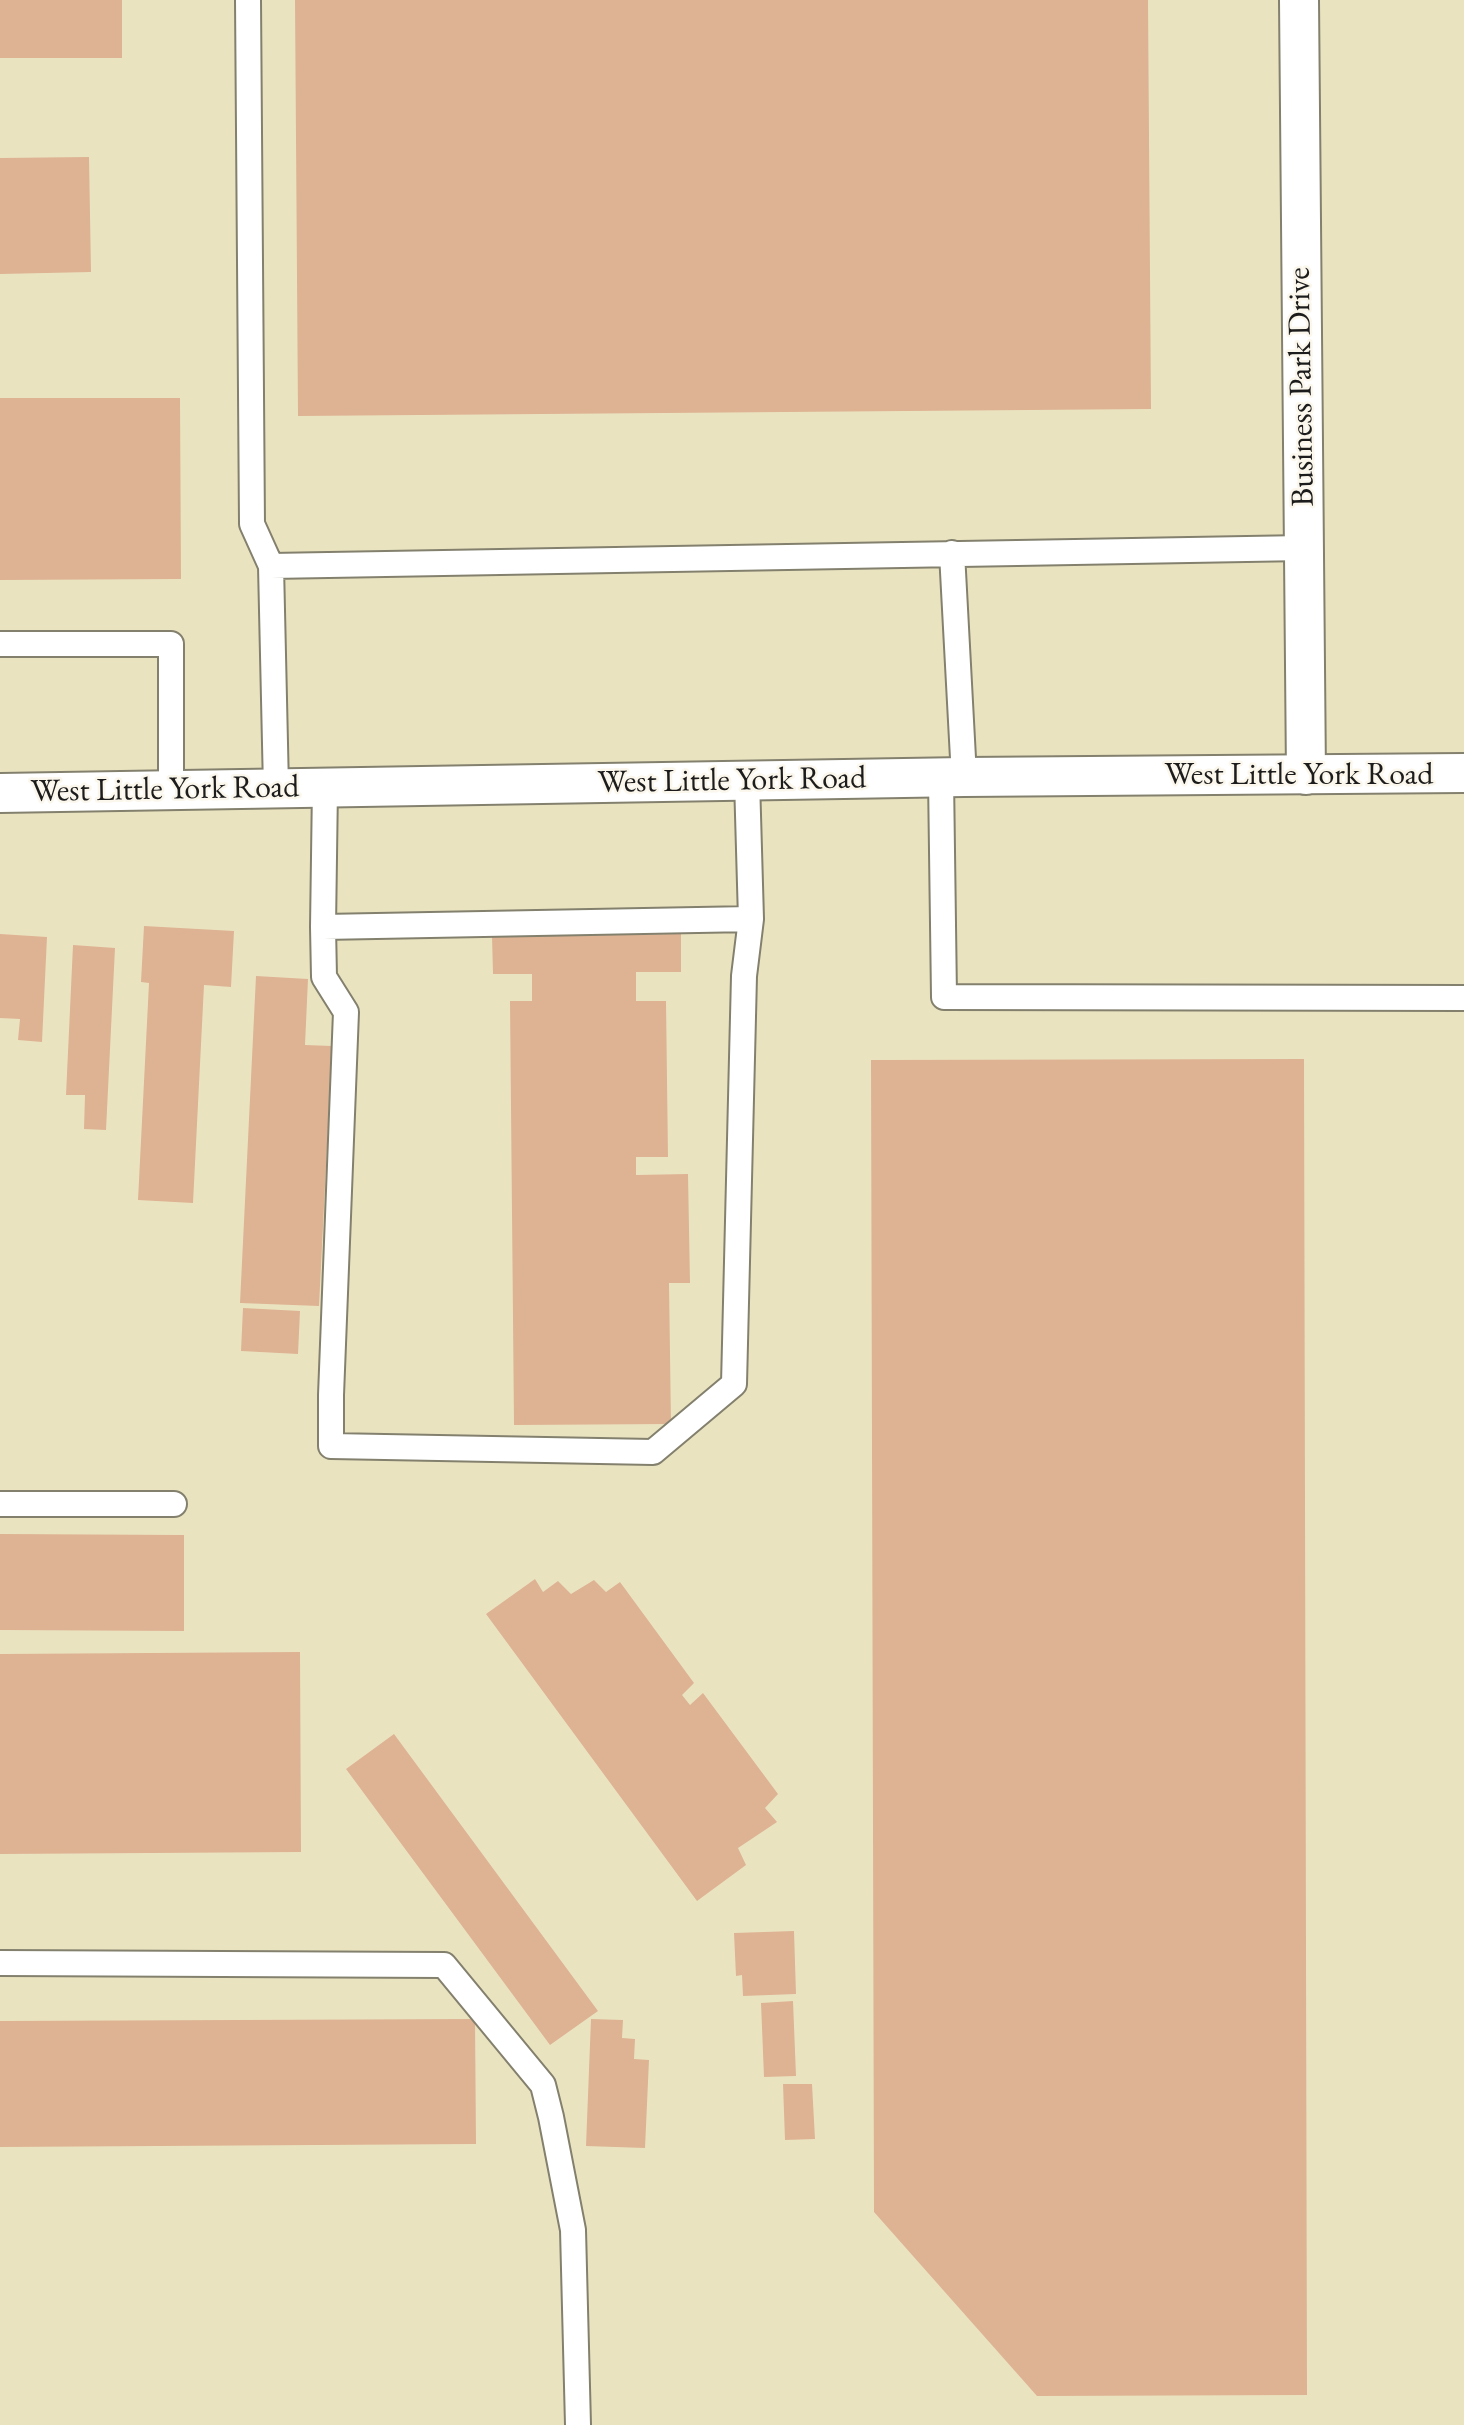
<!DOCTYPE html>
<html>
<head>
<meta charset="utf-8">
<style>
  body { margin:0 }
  canvas { display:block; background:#eae3c0 }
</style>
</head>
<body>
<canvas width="1464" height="2425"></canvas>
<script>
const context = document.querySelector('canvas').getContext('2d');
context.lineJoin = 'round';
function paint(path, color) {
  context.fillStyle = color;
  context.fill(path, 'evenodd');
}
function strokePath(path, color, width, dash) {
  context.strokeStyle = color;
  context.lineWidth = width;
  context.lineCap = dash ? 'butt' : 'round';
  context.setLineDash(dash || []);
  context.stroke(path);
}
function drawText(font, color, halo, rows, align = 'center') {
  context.font = font + ' "EB Garamond",serif';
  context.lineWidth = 5;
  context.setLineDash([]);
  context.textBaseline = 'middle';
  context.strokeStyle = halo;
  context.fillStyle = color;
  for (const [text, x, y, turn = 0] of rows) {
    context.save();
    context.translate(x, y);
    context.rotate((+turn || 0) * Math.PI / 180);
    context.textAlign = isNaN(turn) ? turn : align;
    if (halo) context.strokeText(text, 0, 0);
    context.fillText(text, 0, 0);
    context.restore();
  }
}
const building = new Path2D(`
  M0 0H122V58H0Z
  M295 0H1148L1151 409 298 416Z
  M89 157 91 272 0 274V158Z
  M0 398H180L181 579 0 580Z
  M144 926 234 931 231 987 204 985 193 1203 138 1200 149 983 141 982Z
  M0 934 47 937 42 1042 18 1040 20 1019 0 1018Z
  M681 934V972H636V1001H666L668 1157H636V1175L688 1174 690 1283H669L671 1424 514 1425 510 1001H532V974H493L492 936Z
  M73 945 115 948 106 1130 84 1129 85 1095H66Z
  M256 976 308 979 305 1045 332 1046 319 1306 240 1303Z
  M1304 1059 1307 2395 1037 2396 874 2212 871 1060Z
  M243 1308 300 1311 298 1354 241 1351Z
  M0 1534 184 1535V1631L0 1630Z
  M535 1579 543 1592 558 1581 571 1594 594 1580 606 1592 620 1582 694 1683 682 1695 690 1705 703 1693 778 1794 765 1808 777 1822 738 1848 746 1865 697 1901 486 1614Z
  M300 1652 301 1852 0 1854V1654Z
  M394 1734 598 2011 550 2045 346 1769Z
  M794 1931 796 1994 743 1996 742 1975 736 1976 734 1933Z
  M793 2001 796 2076 764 2077 761 2003Z
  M475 2019 476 2144 0 2147V2021Z
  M591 2019 623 2020 622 2038 635 2039 634 2059 649 2060 645 2148 586 2146Z
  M783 2084H812L815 2139 785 2140Z`);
const service = new Path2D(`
  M248 0 252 524 271 566 276 788
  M952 553 964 777
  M271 566 1304 548
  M0 644H171V790
  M941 778 944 997 1464 998
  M325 787 323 927 751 919 747 780
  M323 927 324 977 346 1012 331 1395V1446L653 1452 734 1384 744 976 751 919
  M0 1504H174
  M0 1963 444 1965 543 2085 551 2117 573 2230 578 2425`);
const minor = new Path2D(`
  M1299 0 1306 775`);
const secondary = new Path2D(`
  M0 793 964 777 1464 773`);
const streetNames = [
  ["Business Park Drive",1302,387,-91],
  ["West Little York Road",1299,775],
  ["West Little York Road",732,781,-1],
  ["West Little York Road",165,790,-1]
];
paint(building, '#deb393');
strokePath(service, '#83806e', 28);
strokePath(minor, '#83806e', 42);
strokePath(secondary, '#83806e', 42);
strokePath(service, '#fff', 24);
strokePath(minor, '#fff', 38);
strokePath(secondary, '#fff', 38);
drawText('32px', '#1c1c1c', '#fbf7ec', streetNames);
</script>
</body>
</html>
